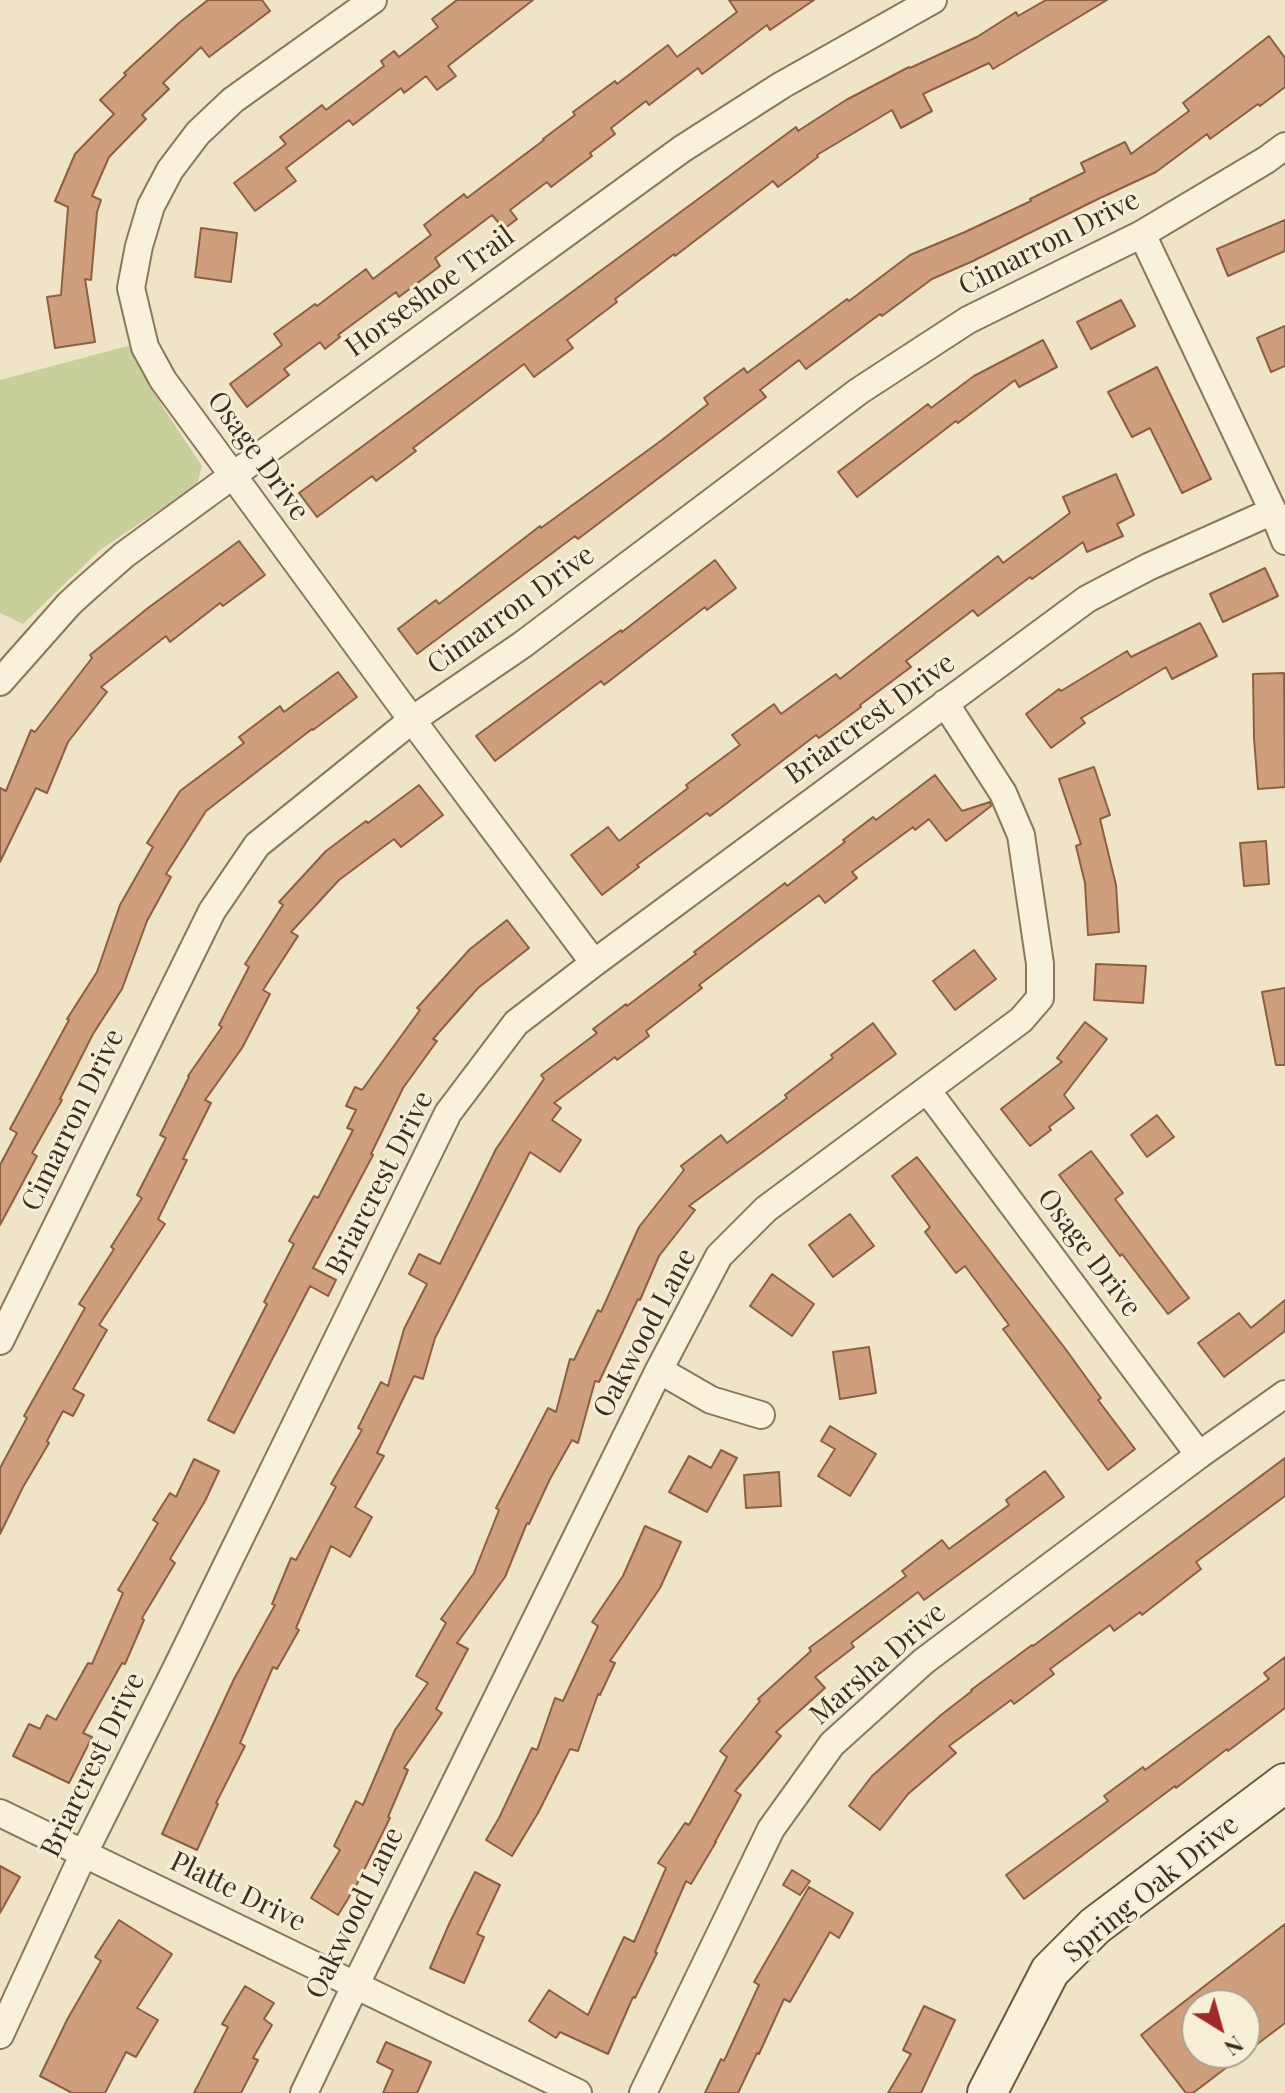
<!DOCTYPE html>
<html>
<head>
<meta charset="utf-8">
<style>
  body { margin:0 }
  #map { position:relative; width:1285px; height:2093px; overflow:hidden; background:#f0e4c8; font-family:"Playfair Display",serif }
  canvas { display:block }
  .north { position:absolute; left:1181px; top:1989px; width:80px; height:80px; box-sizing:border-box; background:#f7eed8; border:2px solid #ada18e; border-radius:50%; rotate:143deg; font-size:22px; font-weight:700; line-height:32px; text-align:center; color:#3d2e20 }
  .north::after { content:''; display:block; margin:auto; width:28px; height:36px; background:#9e2a2b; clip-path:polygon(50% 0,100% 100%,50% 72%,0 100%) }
</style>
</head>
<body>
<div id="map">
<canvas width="1285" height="2093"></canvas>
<div class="north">N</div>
</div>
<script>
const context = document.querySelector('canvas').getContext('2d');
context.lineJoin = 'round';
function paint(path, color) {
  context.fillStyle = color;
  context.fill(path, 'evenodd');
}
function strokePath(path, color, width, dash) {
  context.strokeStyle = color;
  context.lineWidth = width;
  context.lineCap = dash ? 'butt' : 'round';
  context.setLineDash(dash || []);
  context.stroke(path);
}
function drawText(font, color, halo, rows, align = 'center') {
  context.font = font + ' "Playfair Display",serif';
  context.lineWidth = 6;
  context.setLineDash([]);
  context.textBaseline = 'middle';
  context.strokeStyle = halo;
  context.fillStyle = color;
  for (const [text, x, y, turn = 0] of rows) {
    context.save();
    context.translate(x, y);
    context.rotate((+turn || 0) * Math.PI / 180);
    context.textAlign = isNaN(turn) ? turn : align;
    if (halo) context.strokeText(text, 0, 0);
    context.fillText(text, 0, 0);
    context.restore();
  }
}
const green = new Path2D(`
  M135 344 162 406 202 466 197 485 100 550 23 624 0 613V380Z`);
const building = new Path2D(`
  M208 0H262L270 11 209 57 201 47 163 83 169 89 142 115 146 119 109 157 92 196 101 200 97 212 91 280 85 279 95 342 55 348 47 297 61 295 68 207 55 201 75 154 114 114 100 100 126 75 124 73 180 22Z
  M457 0H533L448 66 456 76 437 90 426 76 404 93 401 88 353 125 349 120 286 168 296 181 255 211 234 183 286 144 280 137 322 105 326 110 384 66 381 61 394 51 399 57 438 27 432 19Z
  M729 0H814L770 30 767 25 702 74 698 68 649 105 646 101 611 128 615 134 590 153 592 156 551 187 547 182 510 210 517 219 504 229 492 215 435 258 440 266 399 297 396 292 338 335 340 337 325 349 320 342 284 369 289 375 247 407 230 384 282 345 274 334 315 304 317 306 366 269 373 279 431 235 424 225 464 194 467 198 544 140 543 139 575 115 573 112 615 81 617 84 668 45 677 57 737 12Z
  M1046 0H1107L993 69 989 63 923 94 932 111 901 128 892 110 817 155 818 157 778 187 773 181 675 256 674 254 615 299 617 302 567 340 573 348 534 377 524 364 413 448 416 451 376 481 372 476 317 517 299 493 796 127 798 131 846 100 909 67 910 68 977 37 1016 12 1018 16Z
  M1269 36 1285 58V87L1260 106 1258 104 1210 139 1207 134 1156 172 1098 199 973 261 932 279 882 316 880 314 806 369 799 360 760 390 766 397 578 539 575 536 417 654 398 629 436 600 439 604 540 526 541 528 662 440 708 404 704 398 744 368 747 373 847 299 849 301 910 255 965 232 1031 201 1030 199 1085 172 1081 163 1125 142 1131 154 1189 111 1183 103Z
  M1285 220V251L1228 276 1217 249Z
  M201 228 237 233 231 282 195 277Z
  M1121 300 1135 326 1091 349 1077 322Z
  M1285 326V366L1271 372 1257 338Z
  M1043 340 1057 367 1019 387 1015 380 958 423 956 421 857 497 838 472 928 404 931 408 974 376Z
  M1157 367 1211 479 1182 493 1150 428 1132 437 1108 392Z
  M1116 474 1134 515 1117 524 1123 536 1087 552 1083 542 1032 579 1030 577 978 616 973 610 906 661 911 667 860 705 861 707 819 738 816 735 710 816 707 813 637 865 639 867 602 895 571 855 608 827 619 841 688 788 686 785 740 745 732 735 774 704 781 714 836 674 840 679 998 556 1003 563 1070 513 1063 497Z
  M239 541 265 575 223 606 220 603 170 642 166 636 101 687 107 692 68 742 47 793 36 788 0 862V788L6 791 31 730 35 732 92 658 90 655 148 608Z
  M715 560 736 588 707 610 705 607 604 685 601 681 495 761 476 736 621 630 622 632Z
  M1265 568 1278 596 1223 622 1210 594Z
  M1200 623 1217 656 1172 679 1166 667 1081 718 1085 723 1051 748 1026 714 1059 689 1061 691 1127 651 1131 657Z
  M338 672 357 697 313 730 312 729 206 811 166 874 171 877 147 921 122 989 93 1034 60 1099 62 1100 32 1153 37 1156 0 1225V1165L17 1133 10 1129 69 1020 67 1019 97 972 120 905 153 847 147 843 180 791 244 743 239 737 280 706 284 712Z
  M1284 673 1285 787 1258 789 1254 738 1253 674Z
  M1094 767 1110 815 1100 819 1116 885 1119 932 1088 935 1085 883 1076 846 1081 844 1059 779Z
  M935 775 962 811 990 802 991 806 946 841 929 819 915 830 913 827 852 872 857 878 825 903 819 895 760 939 699 985 702 988 646 1031 649 1036 617 1060 615 1057 554 1103 561 1108 552 1120 581 1140 560 1172 530 1152 435 1338 423 1379 414 1376 377 1453 384 1456 355 1507 372 1517 350 1557 331 1546 296 1628 299 1630 277 1669 273 1667 240 1743 245 1746 216 1803 218 1804 197 1850 162 1834 234 1679 275 1605 272 1604 291 1558 296 1560 336 1487 331 1484 362 1430 358 1428 381 1382 388 1386 404 1329 427 1284 409 1274 419 1254 440 1264 496 1149 544 1079 541 1075 597 1033 593 1029 626 1004 627 1006 696 954 694 952 785 883 787 886 845 842 843 840 873 817 876 820Z
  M419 785 443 815 401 847 394 839 339 880 291 932 298 936 263 990 270 994 242 1048 205 1100 211 1103 183 1159 187 1160 158 1219 165 1224 99 1325 107 1330 73 1389 84 1395 73 1416 63 1411 47 1441 49 1443 23 1487 0 1534V1468L27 1418 24 1416 85 1308 79 1304 114 1249 111 1247 142 1198 137 1195 166 1138 160 1135 189 1077 188 1076 222 1027 219 1025 249 967 245 964 283 905 279 902 326 851 366 821 368 823Z
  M1266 841 1269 884 1244 886 1240 843Z
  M507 920 529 948 478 988 433 1039 437 1041 403 1088 371 1154 373 1155 313 1268 336 1280 328 1296 310 1286 234 1433 208 1420 267 1304 264 1302 294 1244 289 1241 314 1196 318 1198 353 1130 347 1128 356 1110 346 1106 355 1087 362 1090 420 1010 417 1008 470 949Z
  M974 950 996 979 955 1010 933 981Z
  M1096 964 1146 966 1143 1003 1094 1000Z
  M1285 988V1065H1276L1262 992Z
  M1085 1022 1107 1039 1064 1095 1074 1108 1049 1127 1051 1130 1030 1146 1001 1109 1062 1062 1057 1058Z
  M873 1023 896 1054 689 1206 695 1210 659 1256 640 1300 638 1299 599 1382 595 1381 578 1443 572 1440 550 1479 529 1524 527 1523 505 1577 457 1643 468 1649 436 1709 442 1713 404 1768 408 1770 388 1817 390 1818 357 1884 338 1915 311 1898 340 1850 334 1846 356 1801 363 1805 395 1730 428 1683 416 1676 446 1623 441 1619 474 1573 499 1510 496 1508 548 1408 556 1412 570 1359 574 1360 598 1310 601 1312 639 1227 684 1170 681 1166 721 1135 727 1143 787 1098 785 1095 833 1058 831 1055Z
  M1157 1115 1174 1137 1147 1157 1131 1135Z
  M1091 1151 1123 1193 1115 1199 1189 1298 1168 1314 1122 1254 1120 1256 1059 1175Z
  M917 1157 1064 1347 1101 1398 1098 1400 1135 1449 1108 1470 1003 1329 1009 1325 965 1266 956 1273 925 1232 930 1227 892 1176Z
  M850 1214 874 1246 833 1277 809 1245Z
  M772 1274 814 1304 792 1336 750 1306Z
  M1285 1300V1331L1224 1377 1198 1343 1239 1313 1251 1328Z
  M869 1347 876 1393 840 1399 833 1352Z
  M830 1426 876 1454 850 1496 818 1476 835 1449 821 1441Z
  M721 1450 737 1458 707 1512 669 1492 689 1456 711 1468Z
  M1285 1458V1496L1196 1562 1201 1569 1142 1615 1140 1612 1114 1631 1110 1625 1050 1669 1054 1674 1014 1704 1011 1700 949 1746 956 1753 908 1794 880 1830 849 1806 872 1776 941 1715 972 1691 971 1690 1032 1645 1033 1646Z
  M194 1459 219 1471 205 1501 170 1559 175 1563 142 1618 144 1620 125 1664 122 1663 83 1733 92 1737 69 1783 13 1756 29 1724 40 1729 47 1715 56 1720 88 1663 92 1664 123 1593 118 1590 158 1523 153 1520 170 1493 176 1497Z
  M1045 1471 1064 1497 924 1600 918 1592 851 1643 854 1647 815 1677 825 1688 776 1732 781 1736 735 1791 741 1795 715 1842H716L691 1884 686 1881 655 1952 657 1953 635 1998 633 1997 608 2054 560 2032 556 2038 529 2021 549 1990 588 2015 624 1937 634 1942 666 1868 658 1863 685 1823 689 1825 727 1757 720 1751 760 1701 758 1699 811 1651 809 1648 906 1576 902 1571 942 1540 949 1549 1009 1505 1006 1500Z
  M779 1472 781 1506 746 1508 744 1475Z
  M645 1526 681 1542 660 1588 610 1661 615 1663 600 1695 598 1694 578 1751 570 1749 538 1813 512 1856 486 1840 499 1818 532 1748 537 1750 555 1698 563 1701 598 1626 592 1622 623 1576Z
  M1285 1657V1708L1228 1751 1227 1749 1176 1788 1175 1786 1024 1899 1006 1875 1108 1801 1104 1796 1143 1767 1145 1770 1269 1679 1264 1673Z
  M0 1866 20 1877 0 1913Z
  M792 1870 810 1881 800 1895 783 1885Z
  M475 1872 500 1885 477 1934 484 1937 464 1983 430 1968 450 1922Z
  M809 1887 853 1913 839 1938 830 1932 790 2002 784 1999 759 2054 757 2053 738 2093H705L721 2059 724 2061 759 1985 754 1982Z
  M119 1920 172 1954 137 2008 158 2020 136 2057 126 2052 105 2093H72L40 2076 68 2018 101 1961 95 1957Z
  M1285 1924V2023L1193 2093H1186L1141 2035ZM1197 2005H1245V2053H1197Z
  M245 1986 274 2003 264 2019 272 2025 253 2058 258 2060 241 2093H194L228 2027 222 2024Z
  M924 2006 955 2020 921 2093H888L911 2054 903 2050Z
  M386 2042 431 2062 417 2093H383L393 2070 377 2062Z`);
const street = new Path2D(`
  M373 0 233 100 198 133 170 170 151 206 139 246 131 288 145 347 163 380 412 720 594 963
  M1142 234 1273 511 1285 541
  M0 682 69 604 82 592 124 555 232 476 682 149 782 85 933 0
  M927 1090 1199 1455
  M0 1341 212 911 257 845 412 720 522 645 859 391 968 320 1142 234 1266 160 1285 146
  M659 1370 711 1400 761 1415
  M0 1813 578 2093
  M0 2035 84 1853 173 1675 448 1113 516 1023 594 963 1087 599 1148 567 1273 511
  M304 2093 356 1984 659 1370 719 1256 766 1209 1021 1020 1040 998V964L1021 835 1003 793 945 703
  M643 2093 771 1829 832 1744 924 1661 1199 1455 1285 1394`);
const secondary = new Path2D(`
  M987 2093 1050 1971 1095 1926 1285 1783`);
const streetNames = [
  ["Cimarron Drive",1049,243,-27],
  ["Horseshoe Trail",430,292,-36],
  ["Osage Drive",258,456,54],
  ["Cimarron Drive",511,610,-36],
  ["Briarcrest Drive",870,719,-36],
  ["Cimarron Drive",73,1120,-64],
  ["Briarcrest Drive",380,1183,-63],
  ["Osage Drive",1089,1253,53],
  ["Oakwood Lane",645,1333,-62],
  ["Marsha Drive",878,1664,-41],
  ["Briarcrest Drive",93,1765,-64],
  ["Spring Oak Drive",1151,1889,-39],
  ["Platte Drive",238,1892,26],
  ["Oakwood Lane",355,1913,-64]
];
paint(green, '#c9cf9b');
paint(building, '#cf9f7d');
strokePath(building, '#8d5f41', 2);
strokePath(street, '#8d765c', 30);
strokePath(secondary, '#6f573f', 42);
strokePath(street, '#faf1dc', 26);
strokePath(secondary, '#faf1dc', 38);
drawText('28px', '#3d2e20', '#f7eed8', streetNames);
</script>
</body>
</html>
